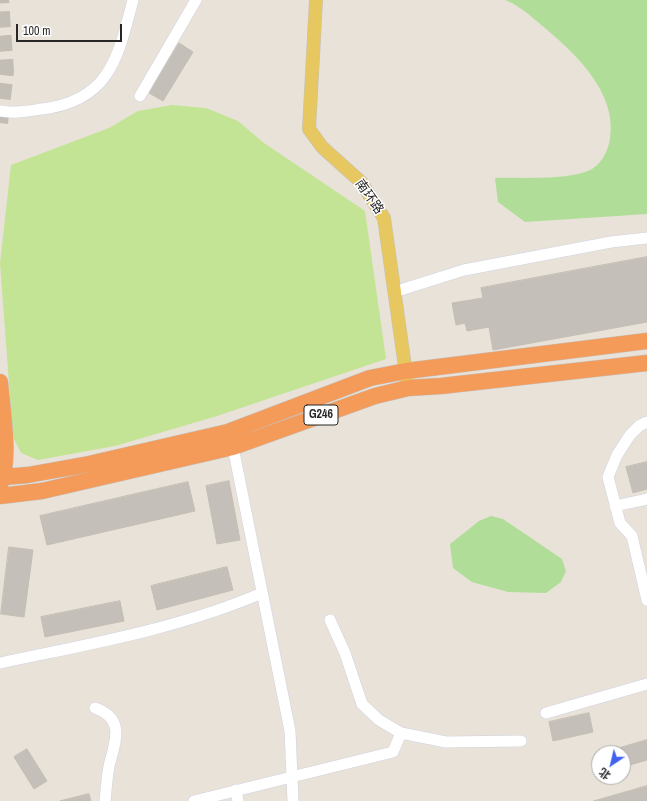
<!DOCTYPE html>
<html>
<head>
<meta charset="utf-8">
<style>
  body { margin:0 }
  #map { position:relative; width:647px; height:801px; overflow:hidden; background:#e9e2d9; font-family:"Archivo Narrow","Noto Sans SC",sans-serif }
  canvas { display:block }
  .north { position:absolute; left:591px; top:745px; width:40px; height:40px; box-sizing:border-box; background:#fff; border:1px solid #a9a9a9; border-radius:50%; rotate:215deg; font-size:11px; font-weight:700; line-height:16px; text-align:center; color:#272727 }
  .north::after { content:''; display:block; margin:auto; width:14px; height:18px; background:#4162ee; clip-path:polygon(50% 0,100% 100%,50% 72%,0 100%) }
  .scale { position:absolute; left:16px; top:24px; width:106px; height:18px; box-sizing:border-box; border:2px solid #272727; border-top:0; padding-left:5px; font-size:12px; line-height:14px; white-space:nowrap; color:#272727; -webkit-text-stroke:3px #fff; paint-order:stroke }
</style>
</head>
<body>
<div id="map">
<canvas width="647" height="801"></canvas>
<div class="north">北</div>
<div class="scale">100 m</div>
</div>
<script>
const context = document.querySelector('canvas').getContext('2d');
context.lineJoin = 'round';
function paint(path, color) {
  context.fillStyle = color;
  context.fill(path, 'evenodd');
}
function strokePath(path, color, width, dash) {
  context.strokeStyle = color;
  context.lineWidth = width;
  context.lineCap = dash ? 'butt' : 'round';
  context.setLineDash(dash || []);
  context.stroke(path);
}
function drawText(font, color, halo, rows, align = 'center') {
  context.font = font + ' "Archivo Narrow","Noto Sans SC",sans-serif';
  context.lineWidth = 3;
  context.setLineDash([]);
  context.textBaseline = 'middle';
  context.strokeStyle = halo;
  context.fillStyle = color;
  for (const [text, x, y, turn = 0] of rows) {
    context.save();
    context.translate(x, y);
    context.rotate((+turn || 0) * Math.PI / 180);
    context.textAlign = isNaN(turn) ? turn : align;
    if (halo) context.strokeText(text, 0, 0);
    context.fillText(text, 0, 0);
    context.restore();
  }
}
const green = new Path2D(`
  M505 0H647V214L525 222 498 202 495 178C520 177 570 181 592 169 603 162 608 150 610 139 618 92 573 51 540 24 530 15 518 5 505 0Z
  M491 516 503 519 562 559 566 571 561 582 546 593 508 592 472 582 453 568 450 544 479 521Z`);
const pitch = new Path2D(`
  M172 105 206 108 238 121 264 143 365 211 386 359 217 416 115 446 38 460 21 453 13 437 0 263 11 165 109 128 138 111Z`);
const building = new Path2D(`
  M179 43 193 52 163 101 149 93Z
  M647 257V322L493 350 489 327 467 331 465 323 456 325 452 303 483 298 481 288Z
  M647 462V489L633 493 626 467Z
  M229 481 240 540 217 544 206 486Z
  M188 482 195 511 47 545 40 516Z
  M9 547 33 550 24 617 1 614Z
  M227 567 233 590 157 610 151 586Z
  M120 601 124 621 45 637 41 617Z
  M589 713 593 732 553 741 549 722Z
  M647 740V760L623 767V753H602Z
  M27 749 47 781 34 789 14 757Z
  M647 786V801H594Z
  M89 794 91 801H60Z`);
const highwayTunnel = new Path2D(`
  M0 123 6 71 1 0`);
const minor = new Path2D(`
  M140 96 196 0
  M0 111C14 114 28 111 42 109 110 101 118 57 133 0
  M394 292 464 270 611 242 647 238
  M647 422 639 426 630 435 617 455 608 477 620 523 632 536 647 600
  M233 447 290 731 293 801
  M615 506 647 499
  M330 620 345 653 362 704 379 720 401 733
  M0 663C89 644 178 629 262 593
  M95 708C126 719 115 742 109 766 107 778 106 790 105 801
  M546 713 647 684
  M236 790 238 801
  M194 801 393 752 401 733 446 742 521 741`);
const major = new Path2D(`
  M316 0 309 129 322 147 361 182 384 218 408 388`);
const highway = new Path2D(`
  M0 382C2 410 11 460 0 485
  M4 477 28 475 89 464 228 432 370 378 406 371 647 341
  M0 496 42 491 233 447 375 396 408 388 441 386 647 363`);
const shields = [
  [321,415,34]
];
const shieldNames = [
  ["G246",321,415]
];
const streetNames = [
  ["南环路",369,197,55]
];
paint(green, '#b0dd98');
paint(pitch, '#c2e494');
paint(building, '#c4bfb9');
strokePath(building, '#c4beb3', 1);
strokePath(highwayTunnel, '#c2bdb5', 16, [16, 8]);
strokePath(minor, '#cfd2e0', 12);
strokePath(major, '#c3c3c3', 14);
strokePath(highway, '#c3c3c3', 17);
strokePath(minor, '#fff', 11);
strokePath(major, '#e7c760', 13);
strokePath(highway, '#f49b59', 16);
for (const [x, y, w] of shields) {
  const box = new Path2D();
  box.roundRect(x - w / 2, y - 10, w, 20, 3);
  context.fillStyle = '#fff';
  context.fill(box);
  strokePath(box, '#272727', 1);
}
drawText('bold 12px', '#272727', null, shieldNames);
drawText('13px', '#272727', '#fff', streetNames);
</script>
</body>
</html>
